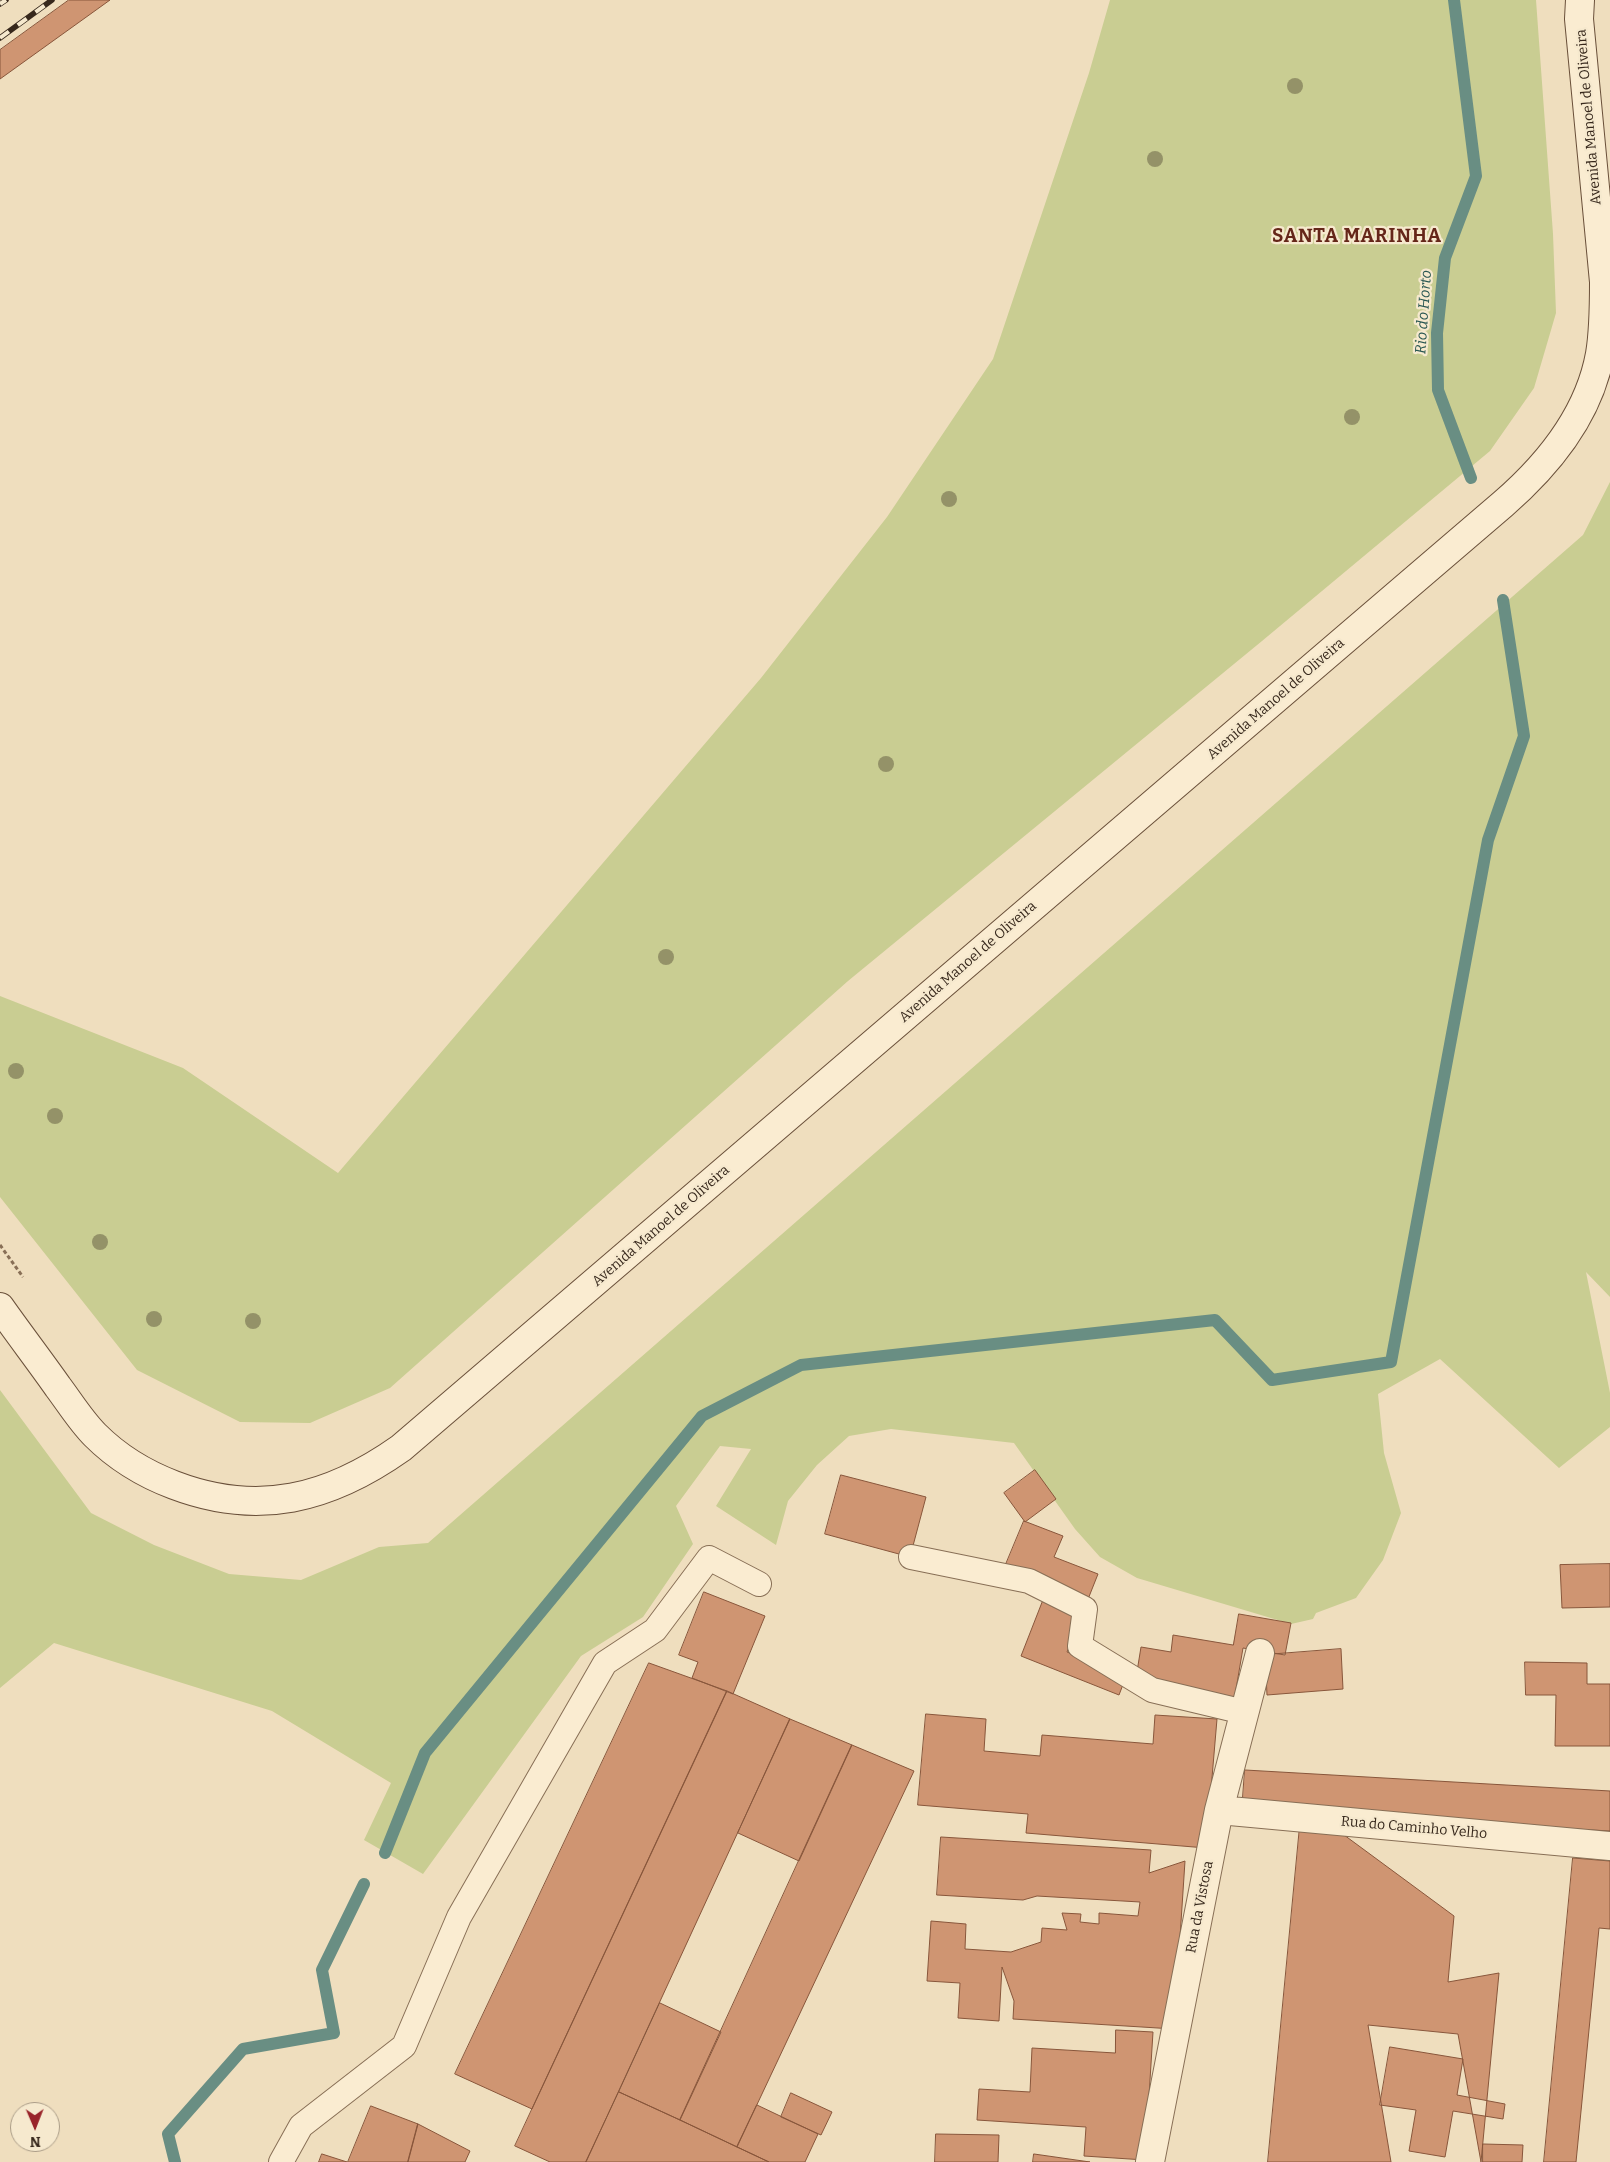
<!DOCTYPE html>
<html>
<head>
<meta charset="utf-8">
<style>
  body { margin:0 }
  #map { position:relative; width:1610px; height:2162px; overflow:hidden; background:#efdebe; font-family:Bitter,serif }
  canvas { display:block }
  .north { position:absolute; left:10px; top:2102px; width:50px; height:50px; box-sizing:border-box; background:#f6e9ce; border:1px solid #aa9c87; border-radius:50%; rotate:179deg; font-size:14px; font-weight:700; line-height:20px; text-align:center; color:#37281c }
  .north::after { content:''; display:block; margin:auto; width:18px; height:22px; background:#99242a; clip-path:polygon(50% 0,100% 100%,50% 72%,0 100%) }
</style>
</head>
<body>
<div id="map">
<canvas width="1610" height="2162"></canvas>
<div class="north">N</div>
</div>
<script>
const context = document.querySelector('canvas').getContext('2d');
context.lineJoin = 'round';
function paint(path, color) {
  context.fillStyle = color;
  context.fill(path, 'evenodd');
}
function strokePath(path, color, width, dash) {
  context.strokeStyle = color;
  context.lineWidth = width;
  context.lineCap = dash ? 'butt' : 'round';
  context.setLineDash(dash || []);
  context.stroke(path);
}
function drawText(font, color, halo, rows, align = 'center') {
  context.font = font + ' Bitter,serif';
  context.lineWidth = 4.5;
  context.setLineDash([]);
  context.textBaseline = 'middle';
  context.strokeStyle = halo;
  context.fillStyle = color;
  for (const [text, x, y, turn = 0] of rows) {
    context.save();
    context.translate(x, y);
    context.rotate((+turn || 0) * Math.PI / 180);
    context.textAlign = isNaN(turn) ? turn : align;
    if (halo) context.strokeText(text, 0, 0);
    context.fillText(text, 0, 0);
    context.restore();
  }
}
const green = new Path2D(`
  M1110 0H1536L1553 234 1556 313 1534 388 1490 451 1262 641 848 981 390 1388 310 1423 240 1422 137 1370 0 1197V996L183 1068 338 1173 761 678 887 517 993 359 1089 73Z
  M1610 482V1297L1586 1272 1610 1393V1427L1559 1468 1440 1359 1378 1394 1384 1453 1401 1513 1383 1560 1356 1598 1316 1613 1313 1619 1291 1624 1137 1578 1100 1557 1075 1529 1014 1443 891 1429 849 1436 817 1465 788 1501 776 1545 716 1506 751 1449 720 1446 676 1506 693 1544 643 1617 581 1656 423 1874 364 1840 391 1783 272 1711 54 1643 0 1688V1390L91 1513 154 1545 229 1574 301 1580 379 1547 428 1543 1583 535Z`);
const stream = new Path2D(`
  M1454 0 1476 176 1445 258 1437 333 1438 390 1471 478
  M385 1853 425 1753 702 1416 801 1365 1215 1320 1272 1380 1391 1362 1488 840 1524 736 1503 600
  M175 2162 168 2134 243 2049 334 2033 322 1970 364 1884`);
const building = new Path2D(`
  M69 0H110L0 79V50Z
  M1035 1470 1056 1499 1025 1522 1004 1493Z
  M841 1475 926 1497 910 1557 825 1534Z
  M1024 1521 1063 1536 1054 1557 1098 1574 1067 1652 1127 1674 1119 1695 1021 1656 1048 1587 1004 1569Z
  M1610 1564V1607L1562 1608 1560 1565Z
  M704 1592 765 1616 733 1694 692 1678 698 1662 679 1655Z
  M1239 1614 1291 1623 1285 1655 1243 1648 1234 1701 1135 1684 1141 1647 1171 1652 1173 1635 1233 1645Z
  M1341 1649 1343 1689 1267 1695 1265 1655Z
  M1525 1662 1587 1663V1684H1610V1746H1555L1556 1695H1526Z
  M649 1663 727 1691 532 2109 455 2074Z
  M727 1691 790 1719 586 2162H550L515 2146Z
  M926 1714 986 1719 984 1751 1040 1756 1042 1735 1153 1744 1155 1715 1217 1719 1206 1848 1026 1833 1028 1814 918 1805Z
  M790 1719 852 1745 799 1861 738 1833Z
  M852 1745 914 1771 737 2147 680 2120Z
  M1245 1770 1610 1791V1831L1242 1810Z
  M1302 1804 1454 1916 1448 1982 1499 1973 1481 2162 1458 2034 1368 2025 1391 2162H1268Z
  M941 1837 1151 1850 1149 1873 1185 1861 1174 2029 1013 2019 1014 2001 1002 1967 999 2021 958 2018 960 1983 927 1981 931 1921 966 1924 965 1949 1011 1952 1041 1942 1042 1928 1067 1930 1062 1913 1081 1914 1080 1922 1099 1924V1913L1138 1916 1140 1902 1037 1896 1023 1900 937 1895Z
  M1573 1858 1610 1861V1929L1599 1928 1576 2162H1544Z
  M660 2003 721 2032 680 2120 619 2092Z
  M1116 2030 1153 2032 1145 2160 1084 2156 1086 2127 977 2120 979 2089 1030 2092 1032 2048 1115 2053Z
  M1390 2047 1463 2059 1457 2095 1505 2104 1503 2119 1453 2111 1445 2157 1409 2151 1416 2110 1380 2105Z
  M619 2092 680 2120 769 2162H586Z
  M791 2093 832 2112 821 2135 781 2117Z
  M757 2105 818 2134 805 2162H769L737 2147Z
  M371 2106 418 2124 408 2162H348Z
  M418 2124 470 2151 465 2162H408Z
  M936 2134 999 2135 998 2162H935Z
  M1483 2144 1523 2145 1522 2162H1483Z
  M322 2154 347 2162H319Z
  M1034 2154 1090 2162H1033Z`);
const path = new Path2D(`
  M0 1245 23 1277`);
const service = new Path2D(`
  M911 1557 1029 1581 1085 1609 1080 1646 1152 1690 1244 1712
  M281 2162 301 2126 404 2046 459 1917 605 1663 655 1630 709 1558 759 1584`);
const minor = new Path2D(`
  M1219 1810 1610 1846
  M1150 2162 1219 1810 1260 1653`);
const secondary = new Path2D(`
  M0 1307C19 1334 39 1360 58 1387 70 1403 81 1421 95 1435 117 1457 145 1474 174 1485 258 1517 329 1499 401 1448L1503 504C1548 465 1589 415 1600 354 1604 330 1604 306 1604 282L1579 19 1580 0`);
const rail = new Path2D(`
  M0 4 6 0
  M0 38 52 0`);
const trees = [
  [1295,86],
  [1155,159],
  [1352,417],
  [949,499],
  [886,764],
  [666,957],
  [16,1071],
  [55,1116],
  [100,1242],
  [154,1319],
  [253,1321]
];
const streetNames = [
  ["Avenida Manoel de Oliveira",1589,117,-95],
  ["Avenida Manoel de Oliveira",1276,699,-41],
  ["Avenida Manoel de Oliveira",968,962,-41],
  ["Avenida Manoel de Oliveira",661,1226,-41],
  ["Rua do Caminho Velho",1414,1828,5],
  ["Rua da Vistosa",1200,1907,-79]
];
const waterNames = [
  ["Rio do Horto",1424,312,-86]
];
const districtNames = [
  ["SANTA MARINHA",1357,237]
];
paint(green, '#c9cd92');
strokePath(stream, '#698e83', 12);
paint(building, '#cf9572');
strokePath(building, '#88563b', 1);
strokePath(service, '#886f56', 26);
strokePath(minor, '#886f56', 30);
strokePath(secondary, '#6a503a', 30);
strokePath(path, '#886f56', 3, [4, 2.5]);
strokePath(service, '#faecd1', 24);
strokePath(minor, '#faecd1', 28);
strokePath(secondary, '#faecd1', 28);
strokePath(rail, '#37281c', 5.5);
strokePath(rail, '#f6e9ce', 4, [11]);
context.fillStyle = '#949268';
for (const [x, y] of trees) {
  context.beginPath();
  context.arc(x, y, 8, 0, 2 * Math.PI);
  context.fill();
}
drawText('14px', '#37281c', '#f6e9ce', streetNames);
drawText('italic 15px', '#2a5752', '#f6e9ce', waterNames);
context.letterSpacing = '1px';
drawText('bold 19px', '#652619', '#f6e9ce', districtNames);
context.letterSpacing = '0px';
</script>
</body>
</html>
